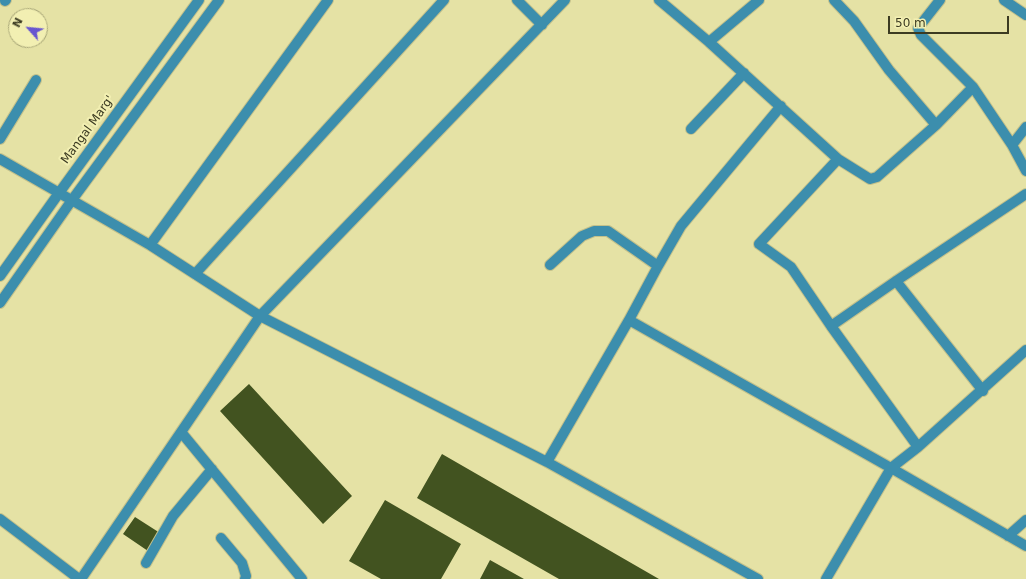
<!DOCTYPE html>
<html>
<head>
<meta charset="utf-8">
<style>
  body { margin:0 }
  #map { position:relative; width:1026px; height:579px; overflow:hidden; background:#e5e2a5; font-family:"DejaVu Sans",sans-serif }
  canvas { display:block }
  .north { position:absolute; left:8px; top:8px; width:40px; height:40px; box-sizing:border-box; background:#f2efb2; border:1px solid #a9a778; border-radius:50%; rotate:297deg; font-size:11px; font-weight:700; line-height:16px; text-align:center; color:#3c3b22 }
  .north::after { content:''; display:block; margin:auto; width:14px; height:18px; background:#6856d0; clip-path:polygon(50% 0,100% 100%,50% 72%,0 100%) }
  .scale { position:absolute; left:888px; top:16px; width:121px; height:18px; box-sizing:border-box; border:2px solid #3c3b22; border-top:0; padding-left:5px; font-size:12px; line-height:14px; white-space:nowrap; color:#3c3b22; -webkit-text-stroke:3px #f2efb2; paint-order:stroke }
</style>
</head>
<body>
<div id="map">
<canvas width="1026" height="579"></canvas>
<div class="north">N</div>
<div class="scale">50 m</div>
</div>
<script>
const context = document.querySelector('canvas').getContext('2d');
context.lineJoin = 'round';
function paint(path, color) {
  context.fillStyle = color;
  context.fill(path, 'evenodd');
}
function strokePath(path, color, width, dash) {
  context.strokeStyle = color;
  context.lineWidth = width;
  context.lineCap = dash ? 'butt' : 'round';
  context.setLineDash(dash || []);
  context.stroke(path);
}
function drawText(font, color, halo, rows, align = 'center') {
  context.font = font + ' "DejaVu Sans",sans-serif';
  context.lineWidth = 4;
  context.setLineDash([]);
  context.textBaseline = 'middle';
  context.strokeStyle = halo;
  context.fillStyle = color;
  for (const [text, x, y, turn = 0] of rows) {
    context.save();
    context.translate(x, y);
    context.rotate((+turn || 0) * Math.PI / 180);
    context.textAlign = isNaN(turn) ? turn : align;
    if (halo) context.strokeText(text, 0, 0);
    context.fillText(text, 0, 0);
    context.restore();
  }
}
const building = new Path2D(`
  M249 384 352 496 323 524 220 411Z
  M442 454 659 579H559L417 498Z
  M385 500 461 544 441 579H381L349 561Z
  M135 517 160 533 148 551 123 534Z
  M490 560 524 579H480Z`);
const minor = new Path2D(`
  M517 0 542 25
  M659 0 709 42 838 159 870 179 877 177 936 125 973 87
  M834 0 854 21 889 70 936 125
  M940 0 918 28 921 35 973 87 1012 145 1026 171
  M1004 0 1026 15
  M5 1 6 0
  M709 42 759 0
  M691 129 744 73
  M0 139 36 80
  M1012 145 1026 127
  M0 159 150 245 260 316 547 462 758 579
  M838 159 759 244 791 267 831 326 918 447
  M150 245 328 0
  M550 265 582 236 594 231H608L658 266
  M195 274 444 0
  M0 276 59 193 199 0
  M896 281 983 391
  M0 303 72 200 219 0
  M629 320 891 468 1026 546
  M831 326 896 281 1026 194
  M181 432 302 579
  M547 462 629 320 658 266 681 226 781 106
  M0 519 79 579
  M1008 536 1026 520
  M221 538 242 563 246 576 245 579
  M146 563 173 516 212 469
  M81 579 260 316 565 0
  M826 579 891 468 918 447 1026 350`);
const streetNames = [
  ["Mangal Marg'",88,130,-54]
];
paint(building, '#425320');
strokePath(minor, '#c3c18b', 12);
strokePath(minor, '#3c8ead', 10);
drawText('12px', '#3c3b22', '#f2efb2', streetNames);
</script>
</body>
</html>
